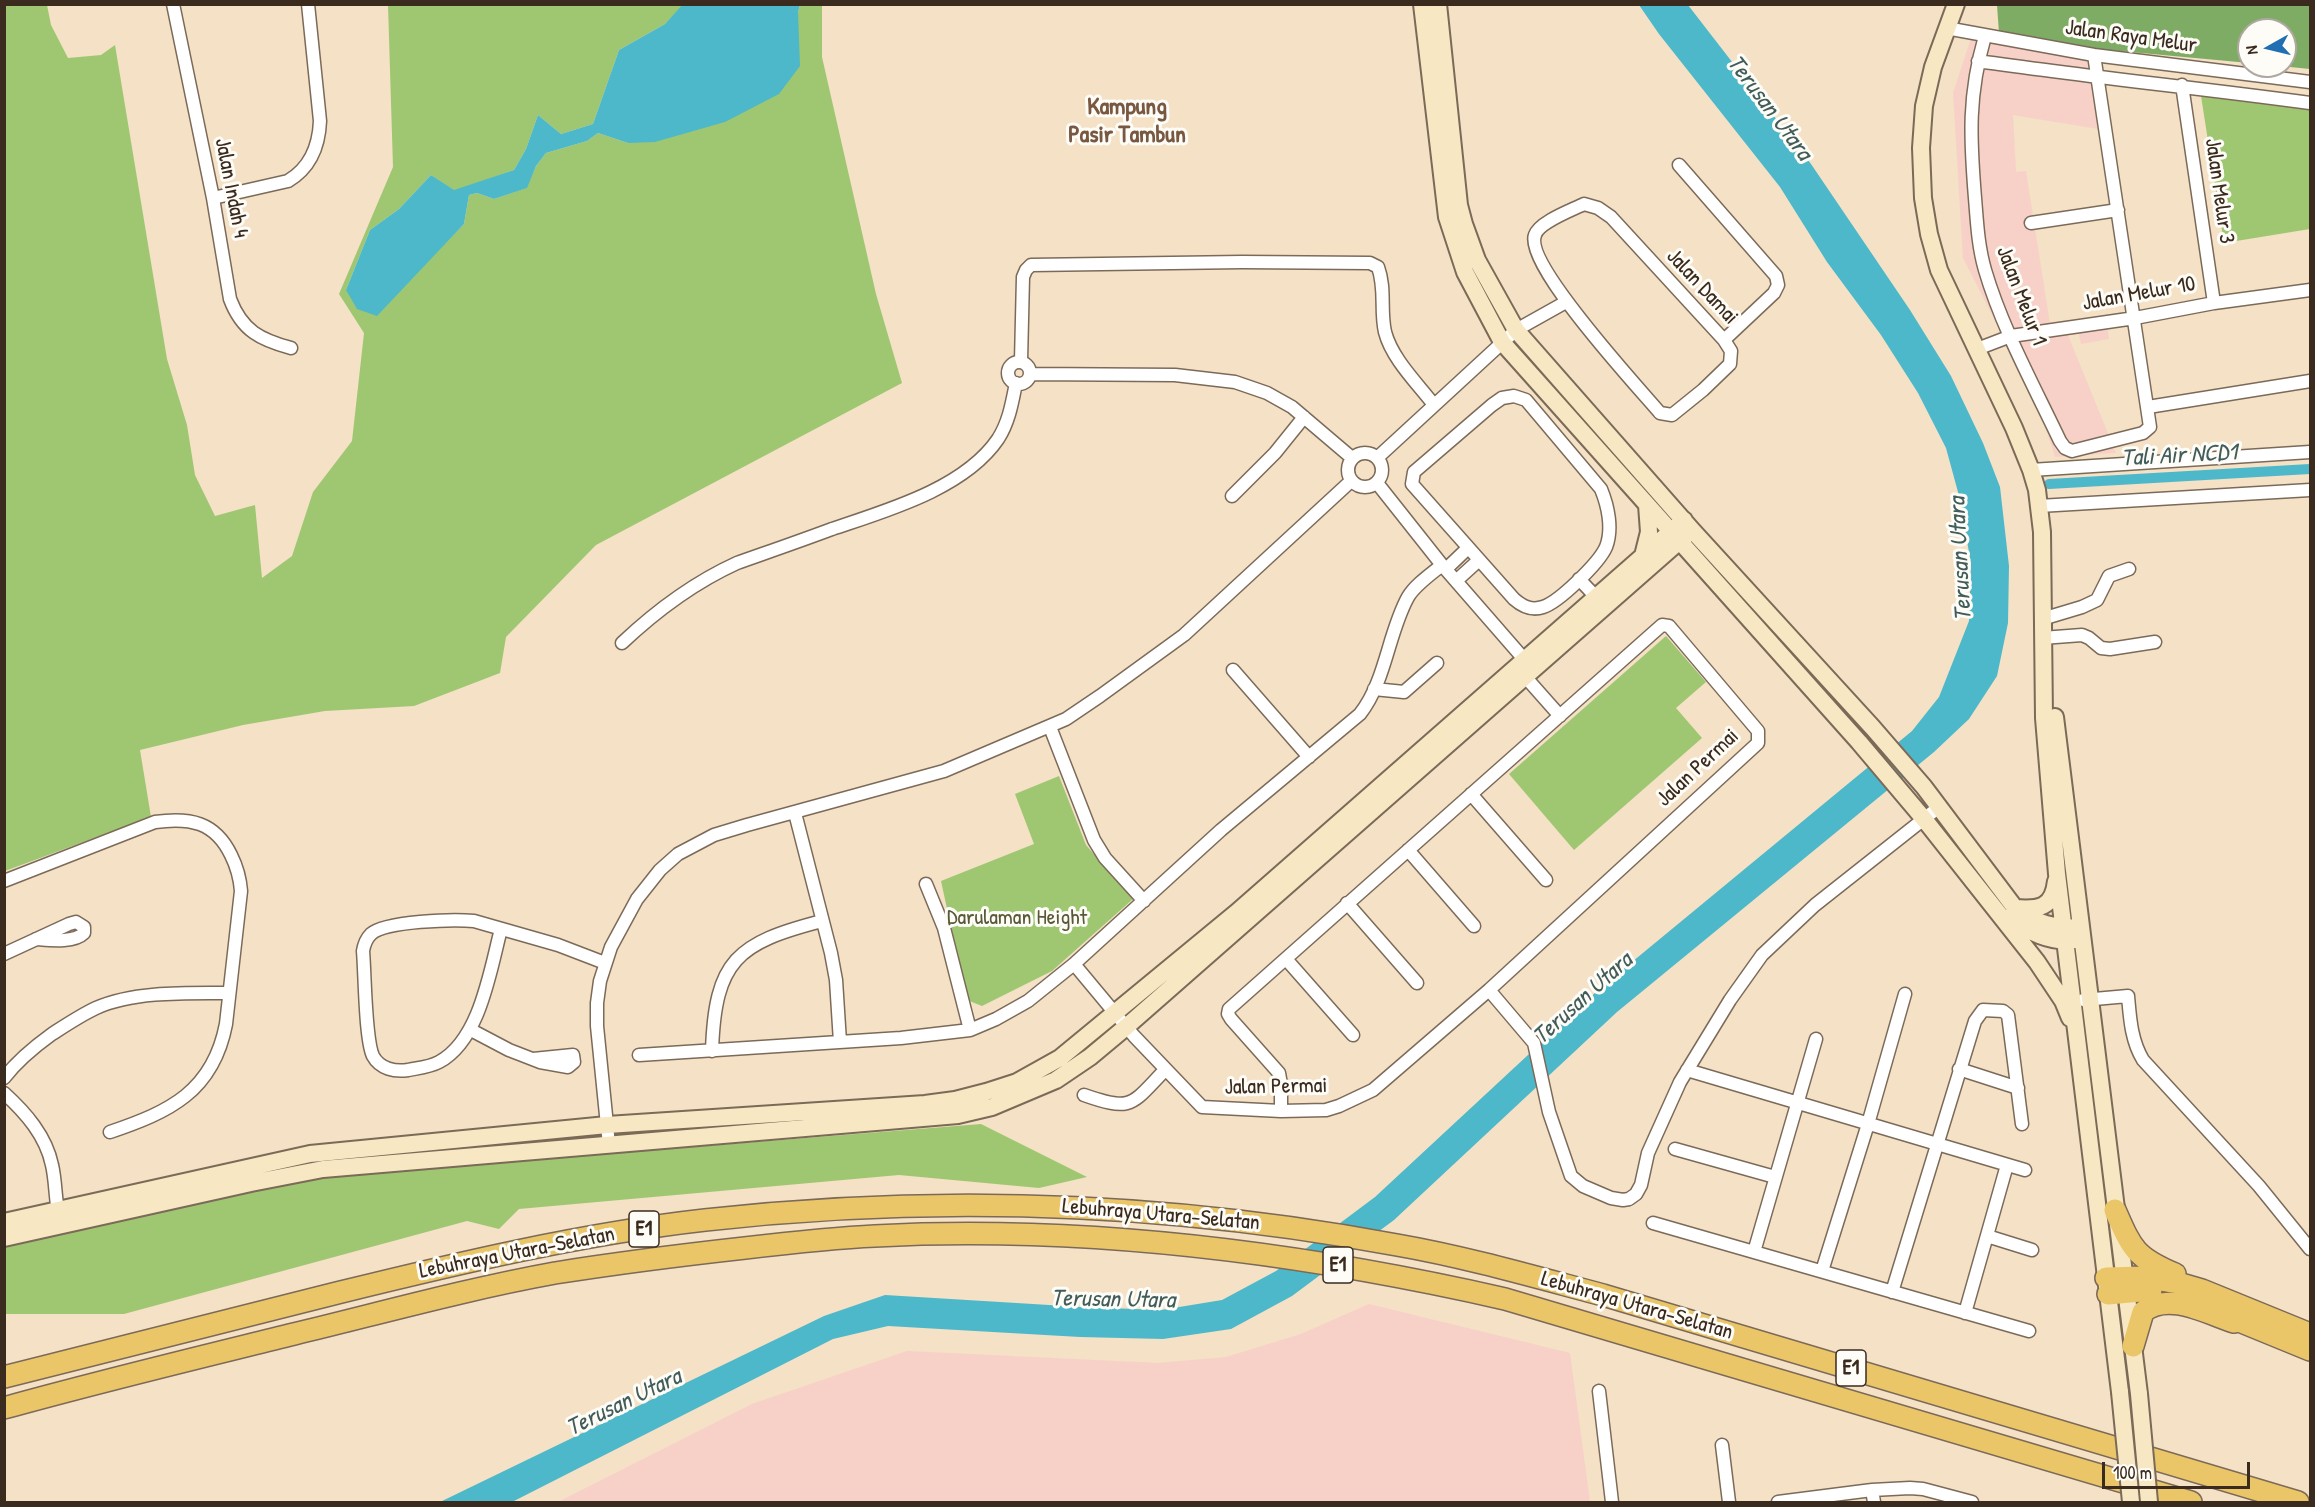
<!DOCTYPE html>
<html>
<head>
<meta charset="utf-8">
<style>
  body { margin:0 }
  #map { position:relative; width:2315px; height:1507px; overflow:hidden; background:#f4e1c6; font-family:"Patrick Hand",sans-serif }
  canvas { display:block }
  .frame { position:absolute; inset:0; border:6px solid #3b2a1e; pointer-events:none }
  .north { position:absolute; left:2237px; top:18px; width:60px; height:60px; box-sizing:border-box; background:#fdfcf7; border:2px solid #afa8a0; border-radius:50%; rotate:262deg; font-size:16px; font-weight:700; line-height:24px; text-align:center; color:#3b2a1e }
  .north::after { content:''; display:block; margin:auto; width:21px; height:27px; background:#1f6fb2; clip-path:polygon(50% 0,100% 100%,50% 72%,0 100%) }
  .scale { position:absolute; left:2102px; top:1462px; width:148px; height:27px; box-sizing:border-box; border:3px solid #3b2a1e; border-top:0; padding-left:8px; font-size:18px; line-height:21px; white-space:nowrap; color:#3b2a1e; -webkit-text-stroke:4px #fdfcf7; paint-order:stroke }
</style>
</head>
<body>
<div id="map">
<canvas width="2315" height="1507"></canvas>
<div class="frame"></div>
<div class="north">N</div>
<div class="scale">100 m</div>
</div>
<script>
const context = document.querySelector('canvas').getContext('2d');
context.lineJoin = 'round';
function paint(path, color) {
  context.fillStyle = color;
  context.fill(path, 'evenodd');
}
function strokePath(path, color, width, dash) {
  context.strokeStyle = color;
  context.lineWidth = width;
  context.lineCap = dash ? 'butt' : 'round';
  context.setLineDash(dash || []);
  context.stroke(path);
}
function drawText(font, color, halo, rows, align = 'center') {
  context.font = font + ' "Patrick Hand",sans-serif';
  context.lineWidth = 6;
  context.setLineDash([]);
  context.textBaseline = 'middle';
  context.strokeStyle = halo;
  context.fillStyle = color;
  for (const [text, x, y, turn = 0] of rows) {
    context.save();
    context.translate(x, y);
    context.rotate((+turn || 0) * Math.PI / 180);
    context.textAlign = isNaN(turn) ? turn : align;
    if (halo) context.strokeText(text, 0, 0);
    context.fillText(text, 0, 0);
    context.restore();
  }
}
const built = new Path2D(`
  M1974 29 2087 48 2098 129 2013 115 2016 172 2026 171 2050 324 2063 323 2116 453 2055 457 2038 405 1963 258 1953 93Z
  M2107 326 2109 339 2081 344 2078 330Z
  M1369 1304 1570 1353 1590 1502H558L752 1404 907 1351 1158 1363 1226 1357 1301 1334Z`);
const green = new Path2D(`
  M5 5H47L51 25 68 58 101 55 115 45 167 359 187 425 195 475 215 516 255 505 262 578 292 556 313 492 352 441 364 333 339 294 393 167 388 5H683L665 24 619 50 593 124 561 134 538 115 526 149 514 170 454 191 431 175 399 209 370 230 346 290 406 283 464 224 469 195 477 193 494 199 526 188 536 166 546 153 587 141 598 133 628 143 798 12 800 5H822V57L876 294 902 383 596 545 506 637 500 673 414 706 325 711 243 725 140 750 151 817 5 871Z
  M2201 96 2310 108V229L2224 243Z
  M1666 636 1706 682 1676 708 1702 738 1574 850 1509 774Z
  M1059 776 1086 845 1133 899 1052 971 982 1006 967 1000 941 881 1034 844 1015 794Z
  M981 1124 1087 1177 1039 1188 899 1175 519 1209 499 1229 467 1221 124 1314H5L4 1246 318 1177Z`);
const forest = new Path2D(`
  M1997 5H2310V69L2280 66H2285V30H2249V63L2087 48 1999 33Z`);
const water = new Path2D(`
  M683 4 800 5 798 12 800 66 779 94 725 122 655 142 628 143 598 133 587 141 546 153 536 166 527 188 494 199 477 193 469 195 464 224 377 316 357 309 346 290 370 230 399 209 431 175 454 190 514 170 526 149 538 115 561 134 593 124 619 50 665 24Z
  M1639 5H1688L1811 164 1910 310 1951 376 1983 443 2000 487 2009 566 2008 623 1997 676 1969 719 1934 752 1617 1012 1394 1220 1292 1296 1231 1329 1163 1339 1080 1337 888 1326 833 1339 512 1502H440L824 1316 885 1295 1082 1307 1161 1310 1222 1300 1276 1271 1375 1197 1598 990 1912 731 1939 697 1969 621 1971 563 1958 492 1946 448 1918 393 1881 335 1827 262 1780 187 1659 34Z`);
const canal = new Path2D(`
  M2049 484 2310 469`);
const street = new Path2D(`
  M173 4 213 198 230 299C242 331 261 340 291 348
  M1946 28 2094 55 2310 82
  M1985 36C1968 95 1970 137 1975 198 1977 222 1978 246 1985 270 2002 328 2034 386 2060 441L2065 448 2072 451 2143 433 2150 427 2094 55
  M1978 61C2088 77 2200 88 2310 103
  M2182 85 2214 303
  M1679 165 1776 276 1778 285 1774 293 1724 340
  M213 198 288 181C310 168 319 146 320 121L308 4
  M1584 204 1598 208 1611 217 1724 340 1731 351 1730 364 1703 390 1672 415 1660 413C1638 387 1524 264 1535 235 1539 222 1572 210 1584 204Z
  M2031 223 2118 210
  M1977 349 2011 336 2135 318 2214 303 2310 290
  M1021 361 1023 277 1026 270 1031 265 1242 262 1370 263 1378 267C1386 289 1380 310 1385 332 1392 359 1418 384 1434 405
  M1008 373a11 11 0 1 1 22 0a11 11 0 1 1-22 0Z
  M1030 374 1175 375 1235 382 1267 393 1292 407 1352 458
  M1514 396 1526 400 1601 489C1608 506 1613 529 1606 547 1599 563 1559 602 1543 607 1531 611 1522 606 1514 599L1412 484 1414 472 1492 405 1502 398Z
  M2148 407 2310 381
  M1348 470a17 17 0 1 1 34 0a17 17 0 1 1-34 0Z
  M1377 458 1516 330 1566 302
  M2031 470 2310 452
  M1377 483 1442 565 1530 666
  M1232 496 1275 453 1304 417
  M2039 506 2310 490
  M1446 569 1468 548
  M1579 579 1596 597
  M1456 581 1479 560
  M2042 619 2082 607 2097 600 2109 576 2129 569
  M2042 638 2082 635 2089 638 2101 648 2110 649 2155 642
  M622 643C657 610 693 583 737 563 768 552 800 541 832 529 885 511 964 489 998 439 1009 422 1012 403 1016 383
  M1233 670 1309 757
  M1521 672 1560 716
  M1374 689 1404 692 1437 663
  M1050 727 1094 840 1105 858 1144 901
  M1471 794 1546 880
  M795 813 831 953 836 980 840 1042
  M1408 850 1474 926
  M4 881 155 822C190 817 215 822 231 855 237 867 240 878 241 891L226 1024C213 1092 169 1112 110 1132
  M926 884 944 928 970 1030
  M1347 903 1417 983
  M501 929C490 971 480 1040 439 1062 430 1067 418 1068 408 1070 395 1072 380 1069 373 1056 365 1039 365 973 363 951 364 945 366 939 371 934 385 921 454 919 474 921L558 945 605 963
  M4 954 69 924 76 922 84 927V933C74 943 50 940 36 939
  M1286 959 1353 1035
  M1489 990 1534 1043 1549 1112 1571 1176 1583 1186 1611 1198 1623 1200 1629 1199 1636 1194 1641 1185 1648 1153 1680 1082 1730 1000 1762 955 1815 905 1939 807
  M2083 1000 2128 996C2130 1018 2131 1040 2143 1060L2259 1186 2310 1249
  M471 1030 509 1050 540 1062 568 1067 574 1062 573 1055 533 1059
  M712 1051C715 960 737 943 822 921
  M639 1055 901 1038 970 1030 996 1019 1028 1001 1074 964
  M1959 1069 2018 1088
  M1687 1070 2025 1170
  M4 1078C18 1060 34 1047 52 1034 66 1025 81 1015 96 1008 134 991 188 993 229 993
  M4 1093C26 1113 46 1136 52 1165 56 1182 55 1200 59 1216
  M1084 1095C1133 1112 1131 1105 1165 1070
  M1281 1111V1084L1279 1073 1231 1019 1228 1014 1229 1009 1662 625 1669 626 1758 731V743L1489 990 1373 1090 1339 1106 1326 1110 1281 1111 1202 1107 1134 1036 1074 964 1221 830 1360 714C1386 681 1388 633 1408 597 1415 585 1431 574 1442 565
  M609 1145 597 1026V1003L600 981 611 947 637 899 660 870 678 854 714 835 747 825 944 771 1066 719 1100 696 1184 635 1351 481
  M1675 1149 1775 1177
  M1653 1223 2029 1331
  M1987 1236 2032 1250
  M1754 1252 1816 1039
  M1822 1271 1868 1124 1905 994
  M1892 1292 1975 1021 1983 1010 2003 1011 2008 1015 2022 1124
  M1965 1313 2007 1165
  M1599 1391 1612 1502
  M1722 1445 1729 1502
  M1872 1490 1874 1502
  M1778 1502 1872 1490 1910 1488 1923 1489 1972 1502`);
const secondary = new Path2D(`
  M1422 4 1447 217 1465 272 1502 342 1859 742 1924 819 2037 962 2063 1001 2070 1018
  M1438 4 1459 205 1464 224 1477 260 1516 330 1692 530 1873 728 1924 787 2015 908C2035 922 2055 930 2079 927
  M1956 4 1933 67 1924 106 1921 148 1923 198 1929 234 1939 270 2014 428 2031 470 2037 490 2042 532 2044 718 2057 874 2120 1392
  M1643 556 1649 532 1647 505
  M2055 717 2139 1394
  M2015 908C2039 910 2053 908 2056 881
  M2010 917C2027 932 2051 943 2074 940
  M4 1222 310 1154 607 1125 925 1104 955 1100 986 1092 1017 1082 1060 1058 1236 913 1684 520
  M4 1238 251 1183 323 1169 958 1115 992 1107 1056 1080 1090 1057 1126 1027 1692 530`);
const highway = new Path2D(`
  M2115 1210C2132 1249 2135 1257 2175 1274
  M2106 1278 2143 1277 2178 1283 2202 1290 2310 1334
  M2108 1294 2151 1290
  M2222 1314 2310 1350
  M2133 1346 2143 1312C2168 1291 2206 1313 2234 1322
  M4 1377C115 1348 226 1320 337 1293 459 1263 581 1234 705 1220 937 1194 1167 1202 1397 1245 1466 1257 1535 1277 1603 1295L2298 1502
  M4 1408C101 1381 197 1358 294 1334 381 1313 467 1289 555 1273 618 1263 682 1255 745 1248 788 1243 831 1238 875 1236 1087 1225 1298 1252 1505 1299L2191 1502`);
const secondaryBridge = new Path2D(`
  M2120 1392 2131 1502
  M2139 1394 2149 1502`);
const shields = [
  [644,1229,30],
  [1338,1265,30],
  [1851,1368,30]
];
const shieldNames = [
  ["E1",644,1229],
  ["E1",1338,1265],
  ["E1",1851,1368]
];
const streetNames = [
  ["Jalan Raya Melur",2131,37,8],
  ["Jalan Indah 4",231,188,79],
  ["Jalan Melur 3",2219,191,82],
  ["Jalan Damai",1702,287,47],
  ["Jalan Melur 10",2139,294,-10],
  ["Jalan Melur 1",2021,296,69],
  ["Jalan Permai",1698,768,-43],
  ["Jalan Permai",1276,1087,-1],
  ["Lebuhraya Utara–Selatan",1161,1215,5],
  ["Lebuhraya Utara–Selatan",517,1253,-11],
  ["Lebuhraya Utara–Selatan",1637,1306,16]
];
const parkNames = [
  ["Darulaman Height",1017,918]
];
const neighbourhoodNames = [
  ["Kampung",1127,108],
  ["Pasir Tambun",1127,136]
];
const waterNames = [
  ["Terusan Utara",1769,108,53],
  ["Tali Air NCD1",2179,456,-3],
  ["Terusan Utara",1961,559,-93],
  ["Terusan Utara",1583,999,-42],
  ["Terusan Utara",1113,1300,1],
  ["Terusan Utara",624,1403,-26]
];
paint(built, '#f7d1c7');
paint(green, '#9fc772');
paint(forest, '#7fac64');
paint(water, '#4db8ca');
strokePath(canal, '#4db8ca', 10);
strokePath(street, '#7c6a59', 15);
strokePath(secondary, '#7c6a59', 20);
strokePath(highway, '#7c6a59', 24);
strokePath(street, '#fff', 12);
strokePath(secondary, '#f7e8c3', 16);
strokePath(highway, '#ebc669', 21);
strokePath(secondaryBridge, '#7c6a59', 20, []);
strokePath(secondaryBridge, '#f7e8c3', 16);
for (const [x, y, w] of shields) {
  const box = new Path2D();
  box.roundRect(x - w / 2, y - 18, w, 36, 4.5);
  context.fillStyle = '#fdfcf7';
  context.fill(box);
  strokePath(box, '#3b2a1e', 1.5);
}
drawText('bold 21px', '#3b2a1e', null, shieldNames);
drawText('22px', '#3b2a1e', '#fdfcf7', streetNames);
drawText('22px', '#595937', '#fdfcf7', parkNames);
drawText('bold 24px', '#795842', '#fdfcf7', neighbourhoodNames);
drawText('italic 24px', '#415c5a', '#fdfcf7', waterNames);
</script>
</body>
</html>
